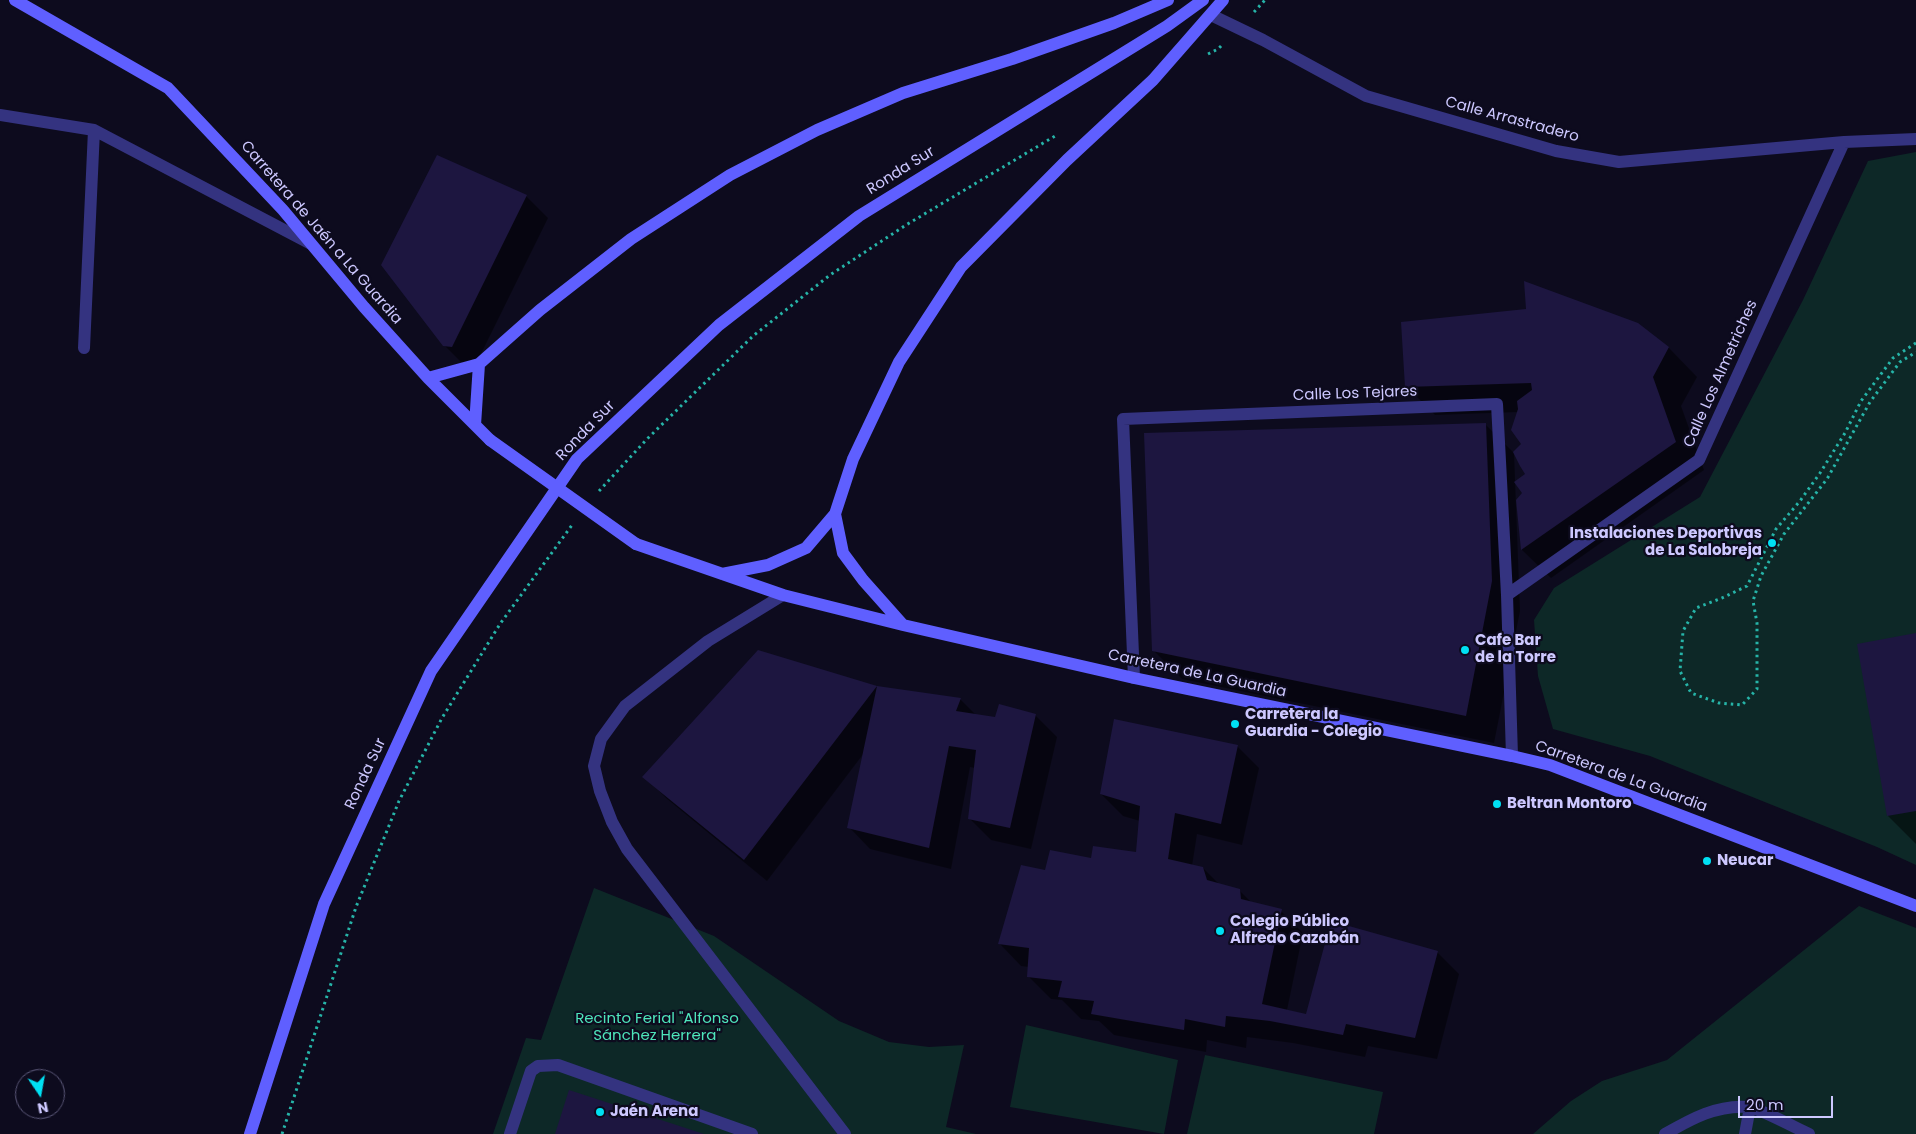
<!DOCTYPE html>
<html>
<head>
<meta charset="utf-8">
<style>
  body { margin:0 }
  #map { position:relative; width:1916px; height:1134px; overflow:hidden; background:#0d0b1e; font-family:Poppins,sans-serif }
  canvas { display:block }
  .north { position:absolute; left:15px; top:1069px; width:50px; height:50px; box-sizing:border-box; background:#0d0b1e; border:1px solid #5a5778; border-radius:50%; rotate:168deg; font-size:14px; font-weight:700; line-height:20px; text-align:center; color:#cdc8ff }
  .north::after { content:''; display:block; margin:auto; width:18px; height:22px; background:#00e0f3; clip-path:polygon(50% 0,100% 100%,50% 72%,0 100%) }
  .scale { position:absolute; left:1738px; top:1096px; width:95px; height:22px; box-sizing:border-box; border:2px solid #cdc8ff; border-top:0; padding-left:6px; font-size:15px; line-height:18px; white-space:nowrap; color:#cdc8ff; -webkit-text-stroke:4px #0d0b1e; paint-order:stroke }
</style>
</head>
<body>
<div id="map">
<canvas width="1916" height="1134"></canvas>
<div class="north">N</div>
<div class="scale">20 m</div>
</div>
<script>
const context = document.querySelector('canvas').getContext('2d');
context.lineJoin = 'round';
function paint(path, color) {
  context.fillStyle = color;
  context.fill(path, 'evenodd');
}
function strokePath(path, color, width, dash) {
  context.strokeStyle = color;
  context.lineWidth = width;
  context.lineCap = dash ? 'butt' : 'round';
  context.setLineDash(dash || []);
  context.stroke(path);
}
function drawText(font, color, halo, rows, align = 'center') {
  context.font = font + ' Poppins,sans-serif';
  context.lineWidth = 4.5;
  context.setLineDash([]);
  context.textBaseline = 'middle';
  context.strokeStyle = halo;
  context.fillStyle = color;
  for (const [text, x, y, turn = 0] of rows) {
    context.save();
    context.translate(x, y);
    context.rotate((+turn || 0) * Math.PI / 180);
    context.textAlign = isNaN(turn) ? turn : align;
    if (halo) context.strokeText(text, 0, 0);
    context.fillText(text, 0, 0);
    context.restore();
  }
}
const green = new Path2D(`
  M1916 152V865L1877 847 1650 756 1553 729 1538 676 1534 620 1554 588 1700 497 1803 300 1868 161Z
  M594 888 714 936 839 1021 889 1042 929 1047 964 1045 946 1127 976 1134H493L526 1038 541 1040Z
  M1859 906 1916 928V1134H1533L1571 1101 1602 1081 1667 1060Z
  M1026 1025 1178 1060 1164 1134 1010 1107Z
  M1205 1055 1383 1092 1374 1134H1187Z`);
const shadow = new Path2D(`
  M526 196 548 218 474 368 466 367 444 345Z
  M1638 324 1669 348 1697 377 1681 406 1704 470 1551 578 1522 550 1518 500 1524 493 1527 474 1518 412 1435 415 1406 386Z
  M1485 424 1514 453 1520 611 1494 743 1182 679 1153 650Z
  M1916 635V844L1888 816Z
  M759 651 877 687 960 699 977 716 996 718 1035 715 1057 737 1031 849 991 840 969 818 975 768 970 767 951 869 870 849 849 827 864 753 767 881 666 798 644 776Z
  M1237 746 1259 768 1242 845 1197 834 1192 866 1203 868 1219 884 1239 890 1252 903 1281 911 1303 933 1287 1010 1307 1015 1437 952 1459 974 1437 1059 1368 1046 1365 1057 1293 1043 1247 1037 1246 1048 1207 1040 1206 1052 1114 1035 1099 1021 1081 1019 1062 1000 1051 999 1029 977V967L1021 966 1000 944 1046 872 1092 859 1137 853 1140 821 1123 816 1101 794Z`);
const building = new Path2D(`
  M437 155 527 195 452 347 443 346 381 265Z
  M1524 281 1638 323 1669 347 1653 377 1676 442 1521 550 1516 500 1522 493 1514 482 1525 474 1520 466 1513 452 1521 444 1511 430 1518 409 1517 401 1532 390 1531 383 1405 387 1401 322 1526 309Z
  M1486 423 1492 581 1466 716 1152 651 1144 433Z
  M1916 633V811L1887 816 1857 644Z
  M758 650 877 686 744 860 642 777Z
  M877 686 961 698 956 711 995 717 999 704 1036 714 1010 828 968 819 976 750 949 746 929 848 847 828Z
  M1114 719 1238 745 1221 824 1175 813 1168 859 1203 867 1207 880 1240 889 1241 899 1282 909 1262 1004 1306 1014 1331 921 1438 951 1415 1038 1346 1024 1343 1035 1270 1021 1226 1016 1225 1027 1185 1019 1184 1030 1091 1014 1094 1001 1058 997 1062 981 1027 977 1029 948 998 944 1021 865 1045 870 1050 850 1091 858 1093 846 1136 852 1140 806 1100 794Z
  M569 1090 704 1134H555Z`);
const path = new Path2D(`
  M1254 12 1265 0
  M1208 54 1218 49 1222 45
  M1916 343 1893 358 1861 401 1845 433 1820 473 1800 501 1776 529 1747 586 1722 598 1696 608 1683 631 1680 671 1691 693 1719 703 1742 705 1757 689V623L1753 601 1761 576 1784 534 1827 479 1870 402 1900 362 1916 352
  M599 491 647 439 753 336 830 275 906 225 1055 136 1057 138
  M282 1134 356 907 399 801 442 718 500 624 572 525`);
const lane = new Path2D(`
  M783 595 708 641 625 706 601 739 594 766 600 791 612 822 627 849 845 1134
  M510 1134 531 1071 538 1066 558 1065 752 1134
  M1665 1134C1691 1119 1718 1104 1749 1107 1761 1109 1796 1128 1809 1134
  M1745 1134 1750 1107`);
const street = new Path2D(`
  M1211 15 1263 40 1366 96 1556 151 1619 162 1844 142 1916 139
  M0 115 94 130 311 244
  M84 348 94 130
  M1507 595 1699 460 1844 142
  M1134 678 1123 419 1497 404 1507 595 1512 756`);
const secondary = new Path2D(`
  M15 0 168 88 283 210 364 307 428 378 490 440
  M428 378 479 364
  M475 425 479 364 540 310 631 239 730 175 817 130 903 93 1012 59 1114 23 1168 0
  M636 544 783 595 903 625 1134 678 1512 756 1550 765 1916 906
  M722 574 768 565 806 548 835 514
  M903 625 863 580 843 553 835 514 853 459 899 362 961 267 1067 160 1153 80 1223 0
  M250 1134 324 904 431 671 577 459 719 325 859 216 1167 26 1203 0`);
const secondaryBridge = new Path2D(`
  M490 440 636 544`);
const markers = [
  [1772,543,5,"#00e0f3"],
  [1465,650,5,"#00e0f3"],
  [1235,724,5,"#00e0f3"],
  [1497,804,5,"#00e0f3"],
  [1707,861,5,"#00e0f3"],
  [1220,931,5,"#00e0f3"],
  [600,1112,5,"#00e0f3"]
];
const streetNames = [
  ["Calle Arrastradero",1512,120,15],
  ["Ronda Sur",901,171,-32],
  ["Carretera de Jaén a La Guardia",321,233,49],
  ["Calle Los Almetriches",1721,374,-66],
  ["Calle Los Tejares",1355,394,-2],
  ["Ronda Sur",586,431,-46],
  ["Carretera de La Guardia",1197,674,12],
  ["Ronda Sur",366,774,-65],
  ["Carretera de La Guardia",1621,777,20]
];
const poiNames = [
  ["Instalaciones Deportivas",1762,534,"right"],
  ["de La Salobreja",1762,551,"right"],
  ["Cafe Bar",1475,641],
  ["de la Torre",1475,658],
  ["Carretera la",1245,715],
  ["Guardia - Colegio",1245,732],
  ["Beltran Montoro",1507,804],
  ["Neucar",1717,861],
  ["Colegio Público",1230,922],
  ["Alfredo Cazabán",1230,939],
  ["Jaén Arena",610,1112]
];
const parkNames = [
  ["Recinto Ferial \"Alfonso",657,1019],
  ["Sánchez Herrera\"",657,1036]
];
paint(green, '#0d2827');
paint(shadow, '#0007');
paint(building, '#1d1640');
strokePath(path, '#26b4a8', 3, [2.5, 4]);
strokePath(lane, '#343380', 12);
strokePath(street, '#343380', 12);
strokePath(secondary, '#5f5fff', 12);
strokePath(secondaryBridge, '#5f5fff', 12);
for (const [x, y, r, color] of markers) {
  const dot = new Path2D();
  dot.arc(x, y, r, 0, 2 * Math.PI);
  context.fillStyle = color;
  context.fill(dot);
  strokePath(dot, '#0d0b1e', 2);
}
drawText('15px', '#cdc8ff', '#0d0b1e', streetNames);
drawText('bold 15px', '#cdc8ff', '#0d0b1e', poiNames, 'left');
drawText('15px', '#4ee5bb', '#0d0b1e', parkNames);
</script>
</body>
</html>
